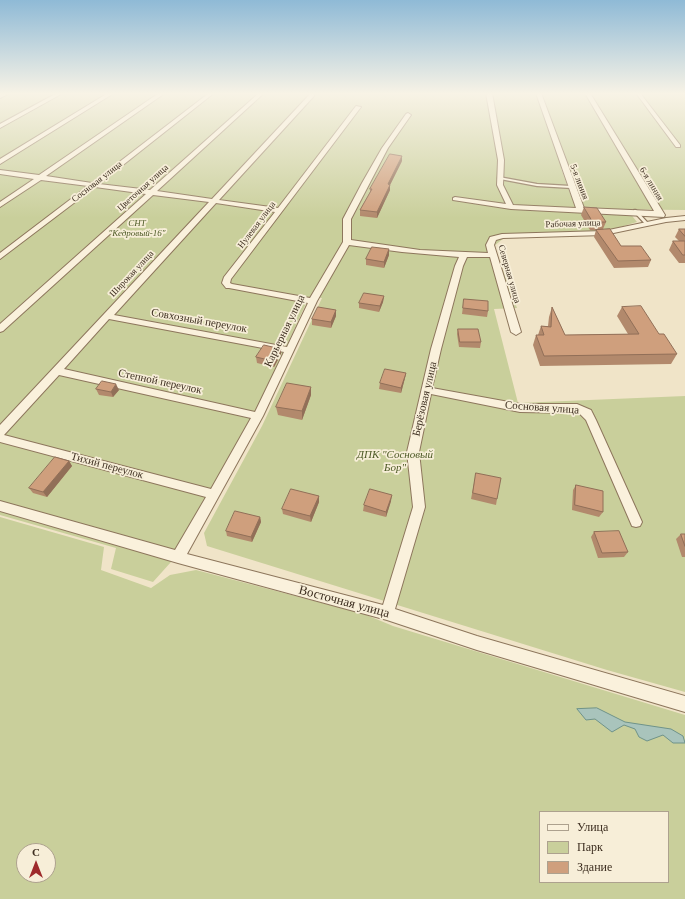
<!DOCTYPE html>
<html>
<head>
<meta charset="utf-8">
<style>
  body { margin:0 }
  #map { position:relative; width:685px; height:899px; overflow:hidden; background:#f0e4c8; font-family:Georgia,serif }
  canvas { display:block }
  .legend { position:absolute; left:539px; top:811px; width:130px; height:72px; box-sizing:border-box; background:#f7eed8; border:1px solid #ada18e; margin:0; padding:5px 7px; list-style:none; font-size:12px; color:#3d2e20 }
  .legend li { display:flex; align-items:center; gap:8px; height:20px }
  .legend b { width:20px; border:1px solid #ada18e }
  .north { position:absolute; left:16px; top:843px; width:40px; height:40px; box-sizing:border-box; background:#f7eed8; border:1px solid #ada18e; border-radius:50%; rotate:0deg; font-size:11px; font-weight:700; line-height:16px; text-align:center; color:#3d2e20 }
  .north::after { content:''; display:block; margin:auto; width:14px; height:18px; background:#9e2a2b; clip-path:polygon(50% 0,100% 100%,50% 72%,0 100%) }
</style>
</head>
<body>
<div id="map">
<canvas width="685" height="899"></canvas>
<ul class="legend">
<li><b style="height:5px;background:#faf1dc"></b>Улица</li>
<li><b style="height:11px;background:#c9cf9b"></b>Парк</li>
<li><b style="height:11px;background:#cf9f7d"></b>Здание</li>
</ul>
<div class="north">С</div>
</div>
<script>
const context = document.querySelector('canvas').getContext('2d');
context.lineJoin = 'round';
function paint(path, color) {
  context.fillStyle = color;
  context.fill(path, 'evenodd');
}
function strokePath(path, color, width, dash) {
  context.strokeStyle = color;
  context.lineWidth = width;
  context.lineCap = dash ? 'butt' : 'round';
  context.setLineDash(dash || []);
  context.stroke(path);
}
function drawText(font, color, halo, rows, align = 'center') {
  context.font = font + ' Georgia,serif';
  context.lineWidth = 3.5;
  context.setLineDash([]);
  context.textBaseline = 'middle';
  context.strokeStyle = halo;
  context.fillStyle = color;
  for (const [text, x, y, turn = 0] of rows) {
    context.save();
    context.translate(x, y);
    context.rotate((+turn || 0) * Math.PI / 180);
    context.textAlign = isNaN(turn) ? turn : align;
    if (halo) context.strokeText(text, 0, 0);
    context.fillText(text, 0, 0);
    context.restore();
  }
}
const green = new Path2D(`
  M0 93H685V210L584 209 567 168H561L568 188 578 212H629L637 222 610 230 579 232 580 236 504 238 494 246 517 308 494 309 518 403 685 396V692L607 670 207 546 204 533 262 426 322 298 309 297 261 402 171 562 153 582 111 569 116 548 0 515Z
  M0 517 104 547 101 570 151 588 170 575 196 570 364 614 393 626 685 715V899H0ZM540 812H668V882H540ZM24 851H48V875H24Z`);
const water = new Path2D(`
  M597 708 625 722 671 729 683 736 685 743H673L663 735 647 741 639 737 635 729 624 725 612 732 595 719 586 720 577 709Z`);
const lane = new Path2D(`
  M499 177 537 184 571 186 573 187 571 188 537 186 500 179 498 178Z
  M634 210H636L648 223V225H646L634 212Z`);
const street = new Path2D(`
  M4 93H10L0 98V94Z
  M57 93H63L0 128V124Z
  M108 93H114L0 164V159Z
  M159 93H165L46 176 92 183 209 93H214L99 184 150 190 259 93H264L157 191 212 199 310 94H314V96L219 200 278 208 356 106 361 107 231 279 230 283 232 284 310 298 343 242V219L362 183 382 148 406 114 408 113 411 115 388 148 351 219V240L420 250 488 253 486 245 490 237 502 234 604 231 666 218 685 216V220L666 222 604 235 503 238 496 240 494 245 521 332 516 335 511 332 490 257H467L463 266 441 349 432 388 520 404H577L591 410 596 420 642 522 640 526 636 527 632 526 586 420 579 413 520 412 431 394 419 452 425 507 395 609 477 636 685 696V712L477 650 387 620 178 563 0 511V501L175 550 206 497 0 442V425L209 202 153 195 3 331 0 332V324L146 194 95 187 0 259V253L88 186 41 180 0 207V202L34 179 0 174V170L39 175ZM216 203 275 212 224 277 222 283 226 288H229L308 303 287 347 114 315ZM349 245 402 252 459 257 455 266 431 349 407 452 413 507 383 605 187 554 263 416 317 301ZM109 319 284 352 255 412 64 369ZM59 375 251 418 211 489 4 435Z
  M486 93H492L504 160 503 185 513 205 576 208 536 93H541L584 208 654 211 585 93H590L665 215 664 217 511 209 453 200V198L455 197 506 204 497 185 498 160Z
  M636 93H640L680 145V147H676Z`);
const wall = new Path2D(`
  M402 161 390 185V190L377 218 360 216V210L370 192V189Z
  M584 207 606 222 603 229 621 246 651 260 648 267 614 268 594 237 596 230H590L581 215Z
  M679 229H685V263H679L669 250 673 241H679L675 237Z
  M389 255 384 268 366 265V259Z
  M384 296 383 302 379 312 359 308V303Z
  M464 299 488 311 487 317 462 314Z
  M552 307 565 335 628 334 617 316 622 307 659 334 677 354 671 364 540 366 533 345 536 335H538L541 326H548L549 317Z
  M336 310V316L331 328 312 325V319Z
  M458 329 481 342 480 348 459 347 457 334Z
  M281 349V354L274 367 257 363 256 357Z
  M406 373 405 378 401 393 379 389 380 383Z
  M311 387V395L302 420 278 415 276 407Z
  M96 389 119 390 113 397 99 395Z
  M69 461 72 466 47 497 33 493 29 488Z
  M476 473 497 499 496 505 471 499 475 478Z
  M576 485 603 512 599 517 572 510 573 490Z
  M319 496V502L311 522 283 514 282 509Z
  M391 501 386 517 363 511 364 505Z
  M260 517 261 522 252 542 227 536 226 531Z
  M594 532 628 552 624 557 598 558 591 537Z
  M681 534H685V557H682L676 539Z`);
const shadedWall = new Path2D(`
  M402 156V161L388 189V184Z
  M390 185V190L377 218V212Z
  M389 249V255L384 268V262Z
  M384 296 383 302 379 312 380 306Z
  M336 310V316L331 328V322Z
  M281 349V354L274 367 273 361Z
  M406 373 405 378 401 393V388Z
  M116 384 119 390 113 397 111 392Z
  M311 387V395L302 420V411Z
  M69 461 72 466 47 497 43 492Z
  M392 495 391 501 386 517V512Z
  M319 496V502L311 522 310 516Z
  M260 517 261 522 252 542 251 537Z`);
const building = new Path2D(`
  M390 154 402 156 388 184 390 185 377 212 360 210 372 189H370Z
  M584 207 597 208 606 222H593Z
  M610 229 621 246H641L651 260 618 261 596 230Z
  M679 229H685V236Z
  M673 241H685V255H683Z
  M372 247 389 249 384 262 366 259Z
  M364 293 384 296 380 306 359 303Z
  M464 299 488 301V311L463 308Z
  M641 306 659 334H664L677 354 544 356 536 335H544L541 326 551 327 552 307 565 335 639 334 622 307Z
  M318 307 336 310 331 322 312 319Z
  M458 329H478L481 342H460Z
  M264 345 281 349 273 361 256 357Z
  M385 369 406 373 401 388 380 383Z
  M102 381 116 384 111 392 96 389Z
  M287 383 311 387 302 411 276 407Z
  M55 457 69 461 43 492 29 488Z
  M476 473 501 478 497 499 473 493Z
  M576 485 603 491V512L575 505Z
  M291 489 319 496 310 516 282 509Z
  M370 489 392 495 386 512 364 505Z
  M235 511 260 517 251 537 226 531Z
  M619 531 628 552 602 553 594 532Z
  M681 534H685V546Z`);
const farStreetnames = [
  ["Сосновая улица",97,182,-38],
  ["5-я линия",579,182,69],
  ["6-я линия",651,184,59],
  ["Цветочная улица",143,188,-42],
  ["Рабочая улица",573,224,-2],
  ["Нулевая улица",257,225,-53],
  ["Широкая улица",132,274,-47],
  ["Северная улица",509,274,74]
];
const farParknames = [
  ["СНТ",137,224],
  ["\"Кедровый-16\"",137,234]
];
const streetNames = [
  ["Совхозный переулок",199,321,10],
  ["Карьерная улица",285,331,-64],
  ["Степной переулок",160,382,12],
  ["Берёзовая улица",425,399,-77],
  ["Сосновая улица",542,408,4],
  ["Тихий переулок",107,466,15]
];
const parkNames = [
  ["ДПК \"Сосновый",395,455],
  ["Бор\"",395,468]
];
const nearStreetnames = [
  ["Восточная улица",344,602,15]
];
paint(green, '#c9cf9b');
paint(water, '#a9c4bc');
strokePath(water, '#6f938a', 1);
strokePath(lane, '#8d765c', 2.5);
strokePath(street, '#8d765c', 2);
paint(lane, '#faf1dc');
paint(street, '#faf1dc');
paint(wall, '#b2896c');
paint(shadedWall, '#916f58');
paint(building, '#cf9f7d');
strokePath(building, '#916f58', 1);
const sky = context.createLinearGradient(0, 0, 0, 218);
sky.addColorStop(0, '#8fbad6');
sky.addColorStop(0.43, '#f8f3e6');
sky.addColorStop(1, '#f8f3e600');
context.fillStyle = sky;
context.fillRect(0, 0, 685, 218);
drawText('9px', '#3d2e20', '#f7eed8', farStreetnames);
drawText('italic 9px', '#4d5a26', '#f7eed8', farParknames);
drawText('11px', '#3d2e20', '#f7eed8', streetNames);
drawText('italic 11px', '#4d5a26', '#f7eed8', parkNames);
drawText('13px', '#3d2e20', '#f7eed8', nearStreetnames);
</script>
</body>
</html>
